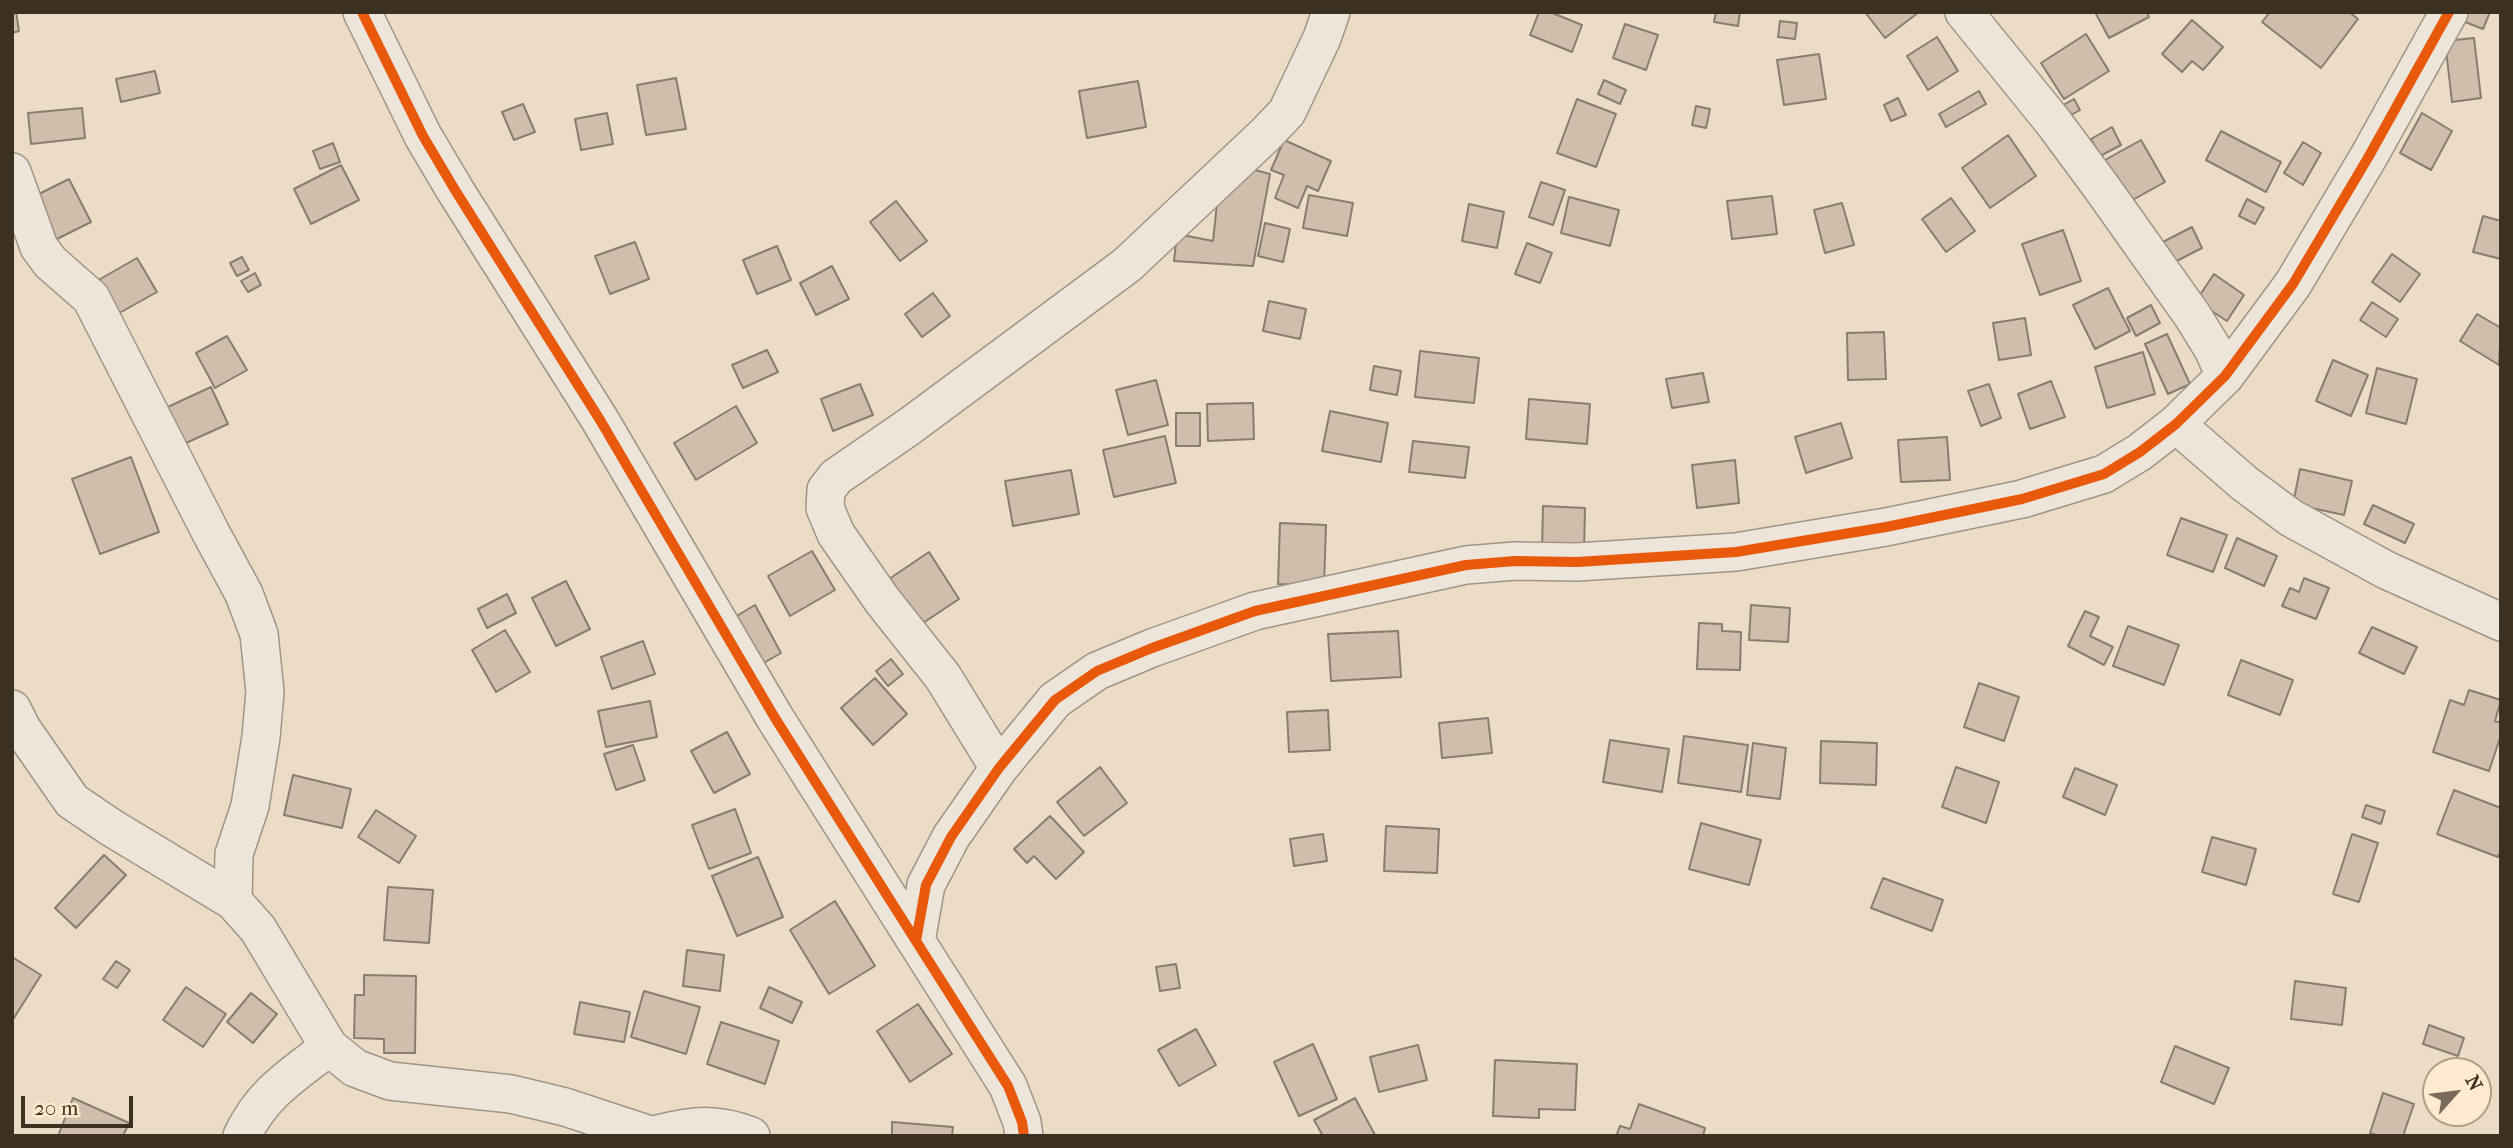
<!DOCTYPE html>
<html>
<head>
<meta charset="utf-8">
<style>
  body { margin:0 }
  #map { position:relative; width:2513px; height:1148px; overflow:hidden; background:#eddcc5; font-family:"IM FELL French Canon",serif }
  canvas { display:block }
  .frame { position:absolute; inset:0; border:14px solid #3c3021; pointer-events:none }
  .north { position:absolute; left:2422px; top:1057px; width:70px; height:70px; box-sizing:border-box; background:#feeace; border:2px solid #b0a089; border-radius:50%; rotate:62deg; font-size:19px; font-weight:700; line-height:28px; text-align:center; color:#3c3021 }
  .north::after { content:''; display:block; margin:auto; width:24px; height:32px; background:#7a6c5a; clip-path:polygon(50% 0,100% 100%,50% 72%,0 100%) }
  .scale { position:absolute; left:21px; top:1096px; width:112px; height:32px; box-sizing:border-box; border:4px solid #3c3021; border-top:0; padding-left:9px; font-size:21px; line-height:24px; white-space:nowrap; color:#3c3021; -webkit-text-stroke:5px #feeace; paint-order:stroke }
</style>
</head>
<body>
<div id="map">
<canvas width="2513" height="1148"></canvas>
<div class="frame"></div>
<div class="north">N</div>
<div class="scale">20 m</div>
</div>
<script>
const context = document.querySelector('canvas').getContext('2d');
context.lineJoin = 'round';
function paint(path, color) {
  context.fillStyle = color;
  context.fill(path, 'evenodd');
}
function strokePath(path, color, width, dash) {
  context.strokeStyle = color;
  context.lineWidth = width;
  context.lineCap = dash ? 'butt' : 'round';
  context.setLineDash(dash || []);
  context.stroke(path);
}
const building = new Path2D(`
  M16 12 19 31 12 33V13Z
  M1539 12H1550L1582 25 1572 52 1530 35Z
  M1716 12H1740L1738 26 1714 22Z
  M1865 12H1919L1885 38Z
  M2095 12H2147L2149 17 2109 38Z
  M2270 12H2349L2358 19 2321 68 2262 22Z
  M2464 12H2490L2483 29 2460 20Z
  M2192 20 2223 47 2203 70 2192 61 2182 72 2162 54Z
  M1780 21 1797 23 1795 39 1778 37Z
  M1625 24 1658 35 1646 70 1613 58Z
  M2086 34 2109 71 2064 99 2041 63Z
  M1937 37 1958 71 1928 90 1907 56Z
  M2474 38 2481 98 2452 102 2445 41Z
  M1819 54 1826 99 1784 105 1777 60Z
  M155 71 160 93 121 102 116 79Z
  M676 78 686 129 646 135 637 85Z
  M1604 80 1626 90 1620 104 1598 94Z
  M1138 81 1146 127 1087 138 1079 91Z
  M1979 91 1986 104 1946 127 1939 114Z
  M1898 98 1906 115 1891 121 1884 105Z
  M1577 99 1616 114 1596 167 1557 153Z
  M2074 99 2080 110 2064 119 2058 108Z
  M523 104 535 132 514 140 502 112Z
  M1696 106 1710 109 1706 128 1692 125Z
  M82 108 85 138 31 144 28 113Z
  M607 113 613 144 581 150 575 119Z
  M2422 113 2452 131 2431 170 2400 153Z
  M2112 127 2121 145 2100 156 2091 139Z
  M2221 131 2281 162 2266 192 2206 160Z
  M2008 135 2036 176 1990 208 1962 168Z
  M1284 140 1331 161 1318 191 1307 186 1298 208 1275 198 1284 175 1271 170Z
  M2141 140 2165 182 2129 202 2105 160Z
  M2303 142 2321 153 2303 185 2284 173Z
  M333 143 340 162 320 169 313 151Z
  M341 165 359 200 311 224 294 189Z
  M1251 169 1270 174 1253 266 1174 261 1177 234 1213 241 1218 194Z
  M69 179 91 222 53 241 31 198Z
  M1541 182 1565 190 1553 225 1529 217Z
  M1309 195 1353 203 1347 236 1303 228Z
  M1772 196 1777 234 1732 239 1727 201Z
  M1569 197 1619 210 1610 246 1561 233Z
  M1951 198 1975 231 1946 252 1922 219Z
  M2247 199 2264 208 2255 224 2239 216Z
  M896 201 927 241 900 261 870 222Z
  M1842 203 1854 245 1825 253 1814 210Z
  M1469 204 1504 212 1497 248 1462 241Z
  M2483 216 2501 221V259L2473 252Z
  M1265 223 1290 229 1283 262 1258 256Z
  M2192 227 2202 248 2167 266 2157 245Z
  M2063 230 2081 281 2040 295 2022 244Z
  M635 242 649 279 610 294 595 256Z
  M1527 243 1552 253 1540 283 1515 274Z
  M777 246 791 280 757 294 743 260Z
  M2392 254 2420 274 2400 302 2372 282Z
  M242 257 249 270 237 276 230 263Z
  M137 258 157 292 114 316 95 282Z
  M832 266 849 299 816 315 800 283Z
  M255 273 261 285 248 292 241 281Z
  M2214 274 2244 295 2227 321 2196 301Z
  M2108 288 2130 331 2095 349 2073 305Z
  M933 293 950 316 922 337 905 314Z
  M1269 301 1306 309 1300 339 1263 331Z
  M2372 302 2398 319 2386 337 2360 320Z
  M2151 305 2160 323 2136 336 2127 318Z
  M2477 314 2501 328 2499 365 2460 341Z
  M2025 318 2031 355 1999 360 1993 323Z
  M1884 332 1886 379 1848 380 1847 333Z
  M2167 334 2190 384 2168 394 2145 344Z
  M227 336 247 370 215 388 196 353Z
  M767 350 778 372 743 388 732 365Z
  M1420 351 1479 358 1474 403 1415 397Z
  M2143 352 2155 394 2107 408 2095 367Z
  M2333 360 2368 375 2351 416 2316 401Z
  M1374 366 1401 371 1397 395 1370 390Z
  M2377 368 2417 379 2406 424 2366 413Z
  M1703 373 1709 402 1672 408 1666 379Z
  M1156 380 1168 425 1128 435 1116 390Z
  M2051 381 2065 417 2030 429 2018 394Z
  M860 384 873 415 833 431 821 399Z
  M1989 384 2001 418 1981 426 1968 391Z
  M211 387 228 424 177 447 159 411Z
  M1529 399 1590 404 1587 444 1526 439Z
  M1253 403 1254 439 1208 441 1207 404Z
  M736 406 757 443 696 480 674 443Z
  M1330 411 1388 423 1381 462 1322 451Z
  M1176 413H1200V446H1176Z
  M1841 423 1852 458 1806 473 1795 437Z
  M1165 436 1176 483 1114 497 1103 450Z
  M1947 437 1950 480 1901 482 1898 440Z
  M1413 441 1469 447 1465 478 1409 472Z
  M131 457 159 532 100 554 72 479Z
  M1735 460 1739 503 1697 508 1692 465Z
  M2300 469 2352 481 2344 515 2293 504Z
  M1071 470 1079 514 1013 526 1005 481Z
  M2373 505 2414 524 2405 543 2364 524Z
  M1543 506 1585 508 1584 552 1542 550Z
  M2181 518 2227 535 2213 572 2167 555Z
  M1280 523 1326 525 1324 586 1278 584Z
  M2237 538 2277 556 2264 586 2225 568Z
  M812 551 835 590 790 616 768 576Z
  M929 552 959 599 920 625 889 579Z
  M2304 578 2329 588 2316 619 2282 606 2290 588 2299 592Z
  M566 581 590 629 556 646 532 598Z
  M507 594 516 613 487 628 478 609Z
  M755 605 781 653 762 664 735 617Z
  M1751 605 1790 608 1788 642 1749 640Z
  M2085 611 2099 617 2090 636 2113 647 2104 665 2068 646Z
  M1699 623 1722 624V631L1741 632 1740 670 1697 669Z
  M2128 626 2179 645 2164 685 2113 666Z
  M2372 627 2417 647 2404 674 2359 653Z
  M505 630 530 672 496 692 472 650Z
  M1398 631 1401 677 1331 681 1328 634Z
  M643 641 655 674 612 689 601 657Z
  M891 659 903 674 888 686 876 671Z
  M2241 660 2293 680 2280 715 2228 695Z
  M875 678 907 714 873 745 841 708Z
  M1979 683 2019 697 2004 741 1964 727Z
  M2469 690 2501 700 2495 721 2501 723V735L2489 771 2433 752 2450 700 2464 705Z
  M650 701 657 737 606 747 598 711Z
  M1328 710 1330 750 1289 752 1287 712Z
  M1488 718 1492 753 1442 758 1439 723Z
  M727 732 750 774 714 793 691 751Z
  M1684 736 1748 745 1741 792 1678 783Z
  M1610 740 1669 749 1662 792 1603 782Z
  M1821 741 1877 743 1876 785 1820 783Z
  M1753 743 1786 748 1780 799 1747 795Z
  M633 745 645 780 616 790 604 754Z
  M1100 767 1127 803 1084 836 1057 802Z
  M1956 767 1999 782 1986 823 1942 807Z
  M2075 768 2117 785 2105 815 2063 797Z
  M293 775 351 789 342 828 284 815Z
  M2454 790 2501 808V850L2498 857 2437 834Z
  M2366 805 2385 811 2381 824 2362 817Z
  M735 809 751 853 709 869 692 825Z
  M376 810 416 836 399 863 358 837Z
  M1050 816 1084 852 1056 879 1034 856 1027 863 1014 849Z
  M1701 823 1761 840 1749 885 1689 869Z
  M1386 826 1439 829 1437 873 1384 871Z
  M1323 834 1327 861 1294 866 1290 839Z
  M2352 834 2378 843 2359 902 2333 894Z
  M2212 837 2256 849 2246 885 2202 872Z
  M104 855 126 875 76 928 55 908Z
  M758 857 783 917 737 936 712 876Z
  M1883 878 1943 900 1932 931 1871 908Z
  M388 887 433 890 429 943 384 940Z
  M835 901 875 966 829 994 790 930Z
  M687 950 724 955 720 991 683 986Z
  M12 957 41 975 12 1021Z
  M116 961 130 970 117 988 103 979Z
  M1176 964 1180 988 1160 991 1156 967Z
  M364 975 416 976 415 1053H384V1039L354 1038 355 995H364Z
  M2295 981 2346 988 2342 1025 2291 1019Z
  M186 987 226 1014 203 1047 163 1020Z
  M769 987 802 1002 792 1023 760 1008Z
  M644 991 700 1007 686 1054 631 1037Z
  M251 993 277 1014 253 1043 227 1022Z
  M580 1002 630 1012 624 1042 574 1034Z
  M918 1004 952 1054 910 1082 877 1031Z
  M721 1022 779 1041 765 1084 707 1064Z
  M2429 1025 2464 1038 2458 1056 2423 1044Z
  M1196 1029 1216 1065 1179 1086 1158 1050Z
  M1313 1044 1337 1099 1299 1116 1274 1062Z
  M1418 1045 1427 1080 1379 1092 1370 1057Z
  M2175 1046 2229 1068 2214 1104 2161 1082Z
  M1495 1060 1577 1064 1575 1110 1539 1109V1118L1493 1116Z
  M2383 1093 2414 1104 2403 1136H2379L2370 1133Z
  M73 1098 129 1123 123 1136H58Z
  M1355 1098 1375 1135 1323 1136 1314 1120Z
  M1639 1104 1705 1128 1703 1136H1616L1620 1126 1630 1129Z
  M892 1122 953 1127 952 1136H892Z`);
const minor = new Path2D(`
  M362 12 423 136 455 190 600 420 775 718 916 941
  M1964 12 2054 123 2102 188 2192 315 2213 349 2225 376
  M12 172 39 247 50 262 91 298 211 533 244 594 259 634 265 692 261 737 250 806 234 854 233 901
  M2176 424 2244 483 2291 518 2386 570 2501 622
  M12 709 22 729 72 801 112 828 233 901 258 929 329 1047 355 1068 390 1081 511 1094 565 1107 650 1135
  M999 768 943 677 882 600 836 534 825 508 826 490 836 477 910 426 1127 265 1265 135 1287 112 1322 38 1331 12
  M242 1136C262 1093 293 1075 329 1047
  M650 1136C687 1126 713 1121 751 1136
  M1024 1136 1022 1122 1008 1086 916 941 926 885 951 837 999 768 1055 700 1097 671 1152 648 1255 611 1466 565 1515 561 1577 562 1736 552 1886 527 2022 499 2104 474 2140 452 2176 424 2225 376 2293 284 2369 156 2449 12`);
const cycleway = new Path2D(`
  M362 12 423 136 455 190 600 420 775 718 916 941
  M1024 1136 1022 1122 1008 1086 916 941 926 885 951 837 999 768 1055 700 1097 671 1152 648 1255 611 1466 565 1515 561 1577 562 1736 552 1886 527 2022 499 2104 474 2140 452 2176 424 2225 376 2293 284 2369 156 2449 12`);
paint(building, '#d1bdab');
strokePath(building, '#877d70', 2);
strokePath(minor, '#9f9486', 40);
strokePath(minor, '#eee5da', 37);
strokePath(cycleway, '#e8590c', 10);
</script>
</body>
</html>
